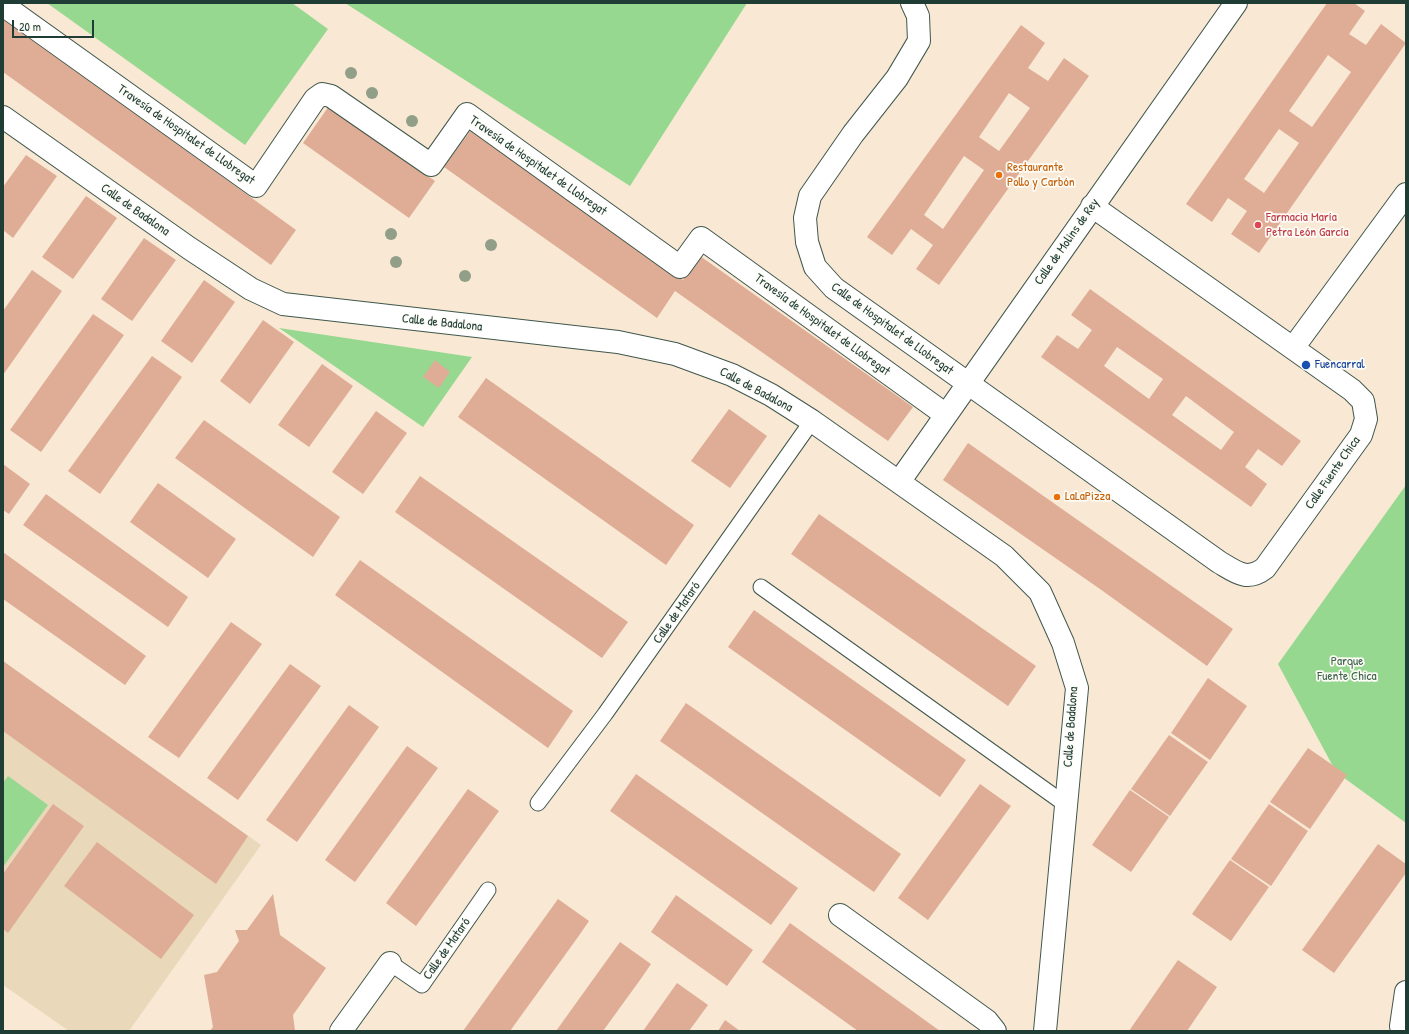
<!DOCTYPE html>
<html>
<head>
<meta charset="utf-8">
<style>
  body { margin:0 }
  #map { position:relative; width:1409px; height:1034px; overflow:hidden; background:#f8e8d4; font-family:"Patrick Hand",sans-serif }
  canvas { display:block }
  .frame { position:absolute; inset:0; border:4px solid #1f3d34; pointer-events:none }
  .scale { position:absolute; left:12px; top:20px; width:82px; height:18px; box-sizing:border-box; border:2px solid #1f3d34; border-top:0; padding-left:5px; font-size:12px; line-height:14px; white-space:nowrap; color:#1f3d34; -webkit-text-stroke:3px #fdfcf7; paint-order:stroke }
</style>
</head>
<body>
<div id="map">
<canvas width="1409" height="1034"></canvas>
<div class="frame"></div>
<div class="scale">20 m</div>
</div>
<script>
const context = document.querySelector('canvas').getContext('2d');
context.lineJoin = 'round';
function paint(path, color) {
  context.fillStyle = color;
  context.fill(path, 'evenodd');
}
function strokePath(path, color, width, dash) {
  context.strokeStyle = color;
  context.lineWidth = width;
  context.lineCap = dash ? 'butt' : 'round';
  context.setLineDash(dash || []);
  context.stroke(path);
}
function drawText(font, color, halo, rows, align = 'center') {
  context.font = font + ' "Patrick Hand",sans-serif';
  context.lineWidth = 3.5;
  context.setLineDash([]);
  context.textBaseline = 'middle';
  context.strokeStyle = halo;
  context.fillStyle = color;
  for (const [text, x, y, turn = 0] of rows) {
    context.save();
    context.translate(x, y);
    context.rotate((+turn || 0) * Math.PI / 180);
    context.textAlign = isNaN(turn) ? turn : align;
    if (halo) context.strokeText(text, 0, 0);
    context.fillText(text, 0, 0);
    context.restore();
  }
}
const built = new Path2D(`
  M3 661 261 845 129 1031H69L3 985Z`);
const green = new Path2D(`
  M47 3H292L328 29 245 145Z
  M345 3H747L630 186Z
  M279 328 472 357 423 427Z
  M1406 485V823L1336 772 1278 664Z
  M8 776 48 805 3 867V783Z`);
const building = new Path2D(`
  M1327 3H1354L1365 11 1349 34 1366 45 1381 24 1406 43 1259 253 1231 234 1247 211 1228 198 1212 222 1186 204ZM1328 55 1351 72 1312 127 1289 111ZM1279 129 1299 143 1264 193 1244 179Z
  M3 18 296 230 271 265 3 72Z
  M1021 25 1045 43 1028 68 1048 81 1064 58 1089 76 939 285 916 269 933 245 911 229 892 255 867 237ZM1009 93 1030 108 999 151 979 137ZM964 156 984 170 943 229 924 215Z
  M329 106 435 181 409 218 303 143Z
  M471 130 683 280 700 256 913 407 888 441 675 291 657 318 444 167Z
  M26 155 57 176 13 238 3 230V187Z
  M86 196 117 218 73 279 42 257Z
  M144 238 176 260 132 321 101 299Z
  M32 270 62 291 3 375V311Z
  M204 280 235 302 192 363 161 341Z
  M1090 289 1301 441 1282 466 1258 449 1245 467 1267 484 1251 507 1041 357 1057 335 1078 349 1092 330 1071 315ZM1117 347 1163 379 1149 399 1104 366ZM1186 396 1234 432 1221 450 1172 415Z
  M93 314 124 335 41 452 10 430Z
  M263 320 294 342 250 404 220 381Z
  M152 356 182 377 100 494 68 471Z
  M435 360 450 372 439 388 423 377Z
  M322 364 353 386 309 447 278 425Z
  M486 378 694 525 666 565 458 417Z
  M729 409 767 436 730 488 691 461Z
  M376 411 407 433 363 494 332 472Z
  M204 420 340 517 313 557 175 458Z
  M968 443 1233 629 1207 666 1100 589 943 480Z
  M3 464 30 484 9 514 3 510Z
  M420 476 628 622 602 658 395 512Z
  M158 483 236 539 208 578 130 522Z
  M46 494 188 597 168 627 23 525Z
  M819 514 1036 666 1008 706 791 554Z
  M3 552 146 656 125 685 3 599Z
  M360 560 573 711 548 748 335 595Z
  M754 610 966 760 940 797 728 647Z
  M231 622 262 644 179 758 148 737Z
  M3 661 248 836 216 884 3 731Z
  M290 664 321 686 238 800 207 778Z
  M1208 678 1247 706 1210 760 1171 733Z
  M686 703 901 854 874 892 660 741Z
  M349 705 379 727 297 842 266 820Z
  M1169 735 1208 762 1170 816 1131 789Z
  M407 746 438 768 355 882 325 860Z
  M1308 748 1347 775 1310 829 1270 802Z
  M636 774 798 888 771 925 610 811Z
  M980 784 1011 806 928 920 898 898Z
  M468 789 499 811 416 926 386 903Z
  M1130 790 1169 817 1131 872 1092 845Z
  M53 804 84 826 8 933 3 929V874Z
  M1269 804 1308 831 1271 886 1231 859Z
  M97 842 194 915 161 959 64 886Z
  M1378 844 1406 864V873L1334 973 1302 950Z
  M1230 860 1269 887 1231 941 1192 914Z
  M273 894 280 935 326 968 293 1015 295 1031H210L213 1027 204 975 217 972 239 941 235 930H247Z
  M676 895 753 950 727 986 651 932Z
  M558 899 589 921 578 937 510 1031H463Z
  M790 923 940 1031H858L762 962Z
  M620 942 651 964 640 980 603 1031H556Z
  M1178 960 1217 987 1187 1031H1129Z
  M677 983 708 1005 689 1031H643Z
  M725 1020 740 1031H718Z`);
const service = new Path2D(`
  M761 587 1065 804
  M538 803 605 714 812 421
  M390 963 422 985 488 890`);
const minor = new Path2D(`
  M912 3 918 16 919 41 897 78 853 134 810 196 805 218 807 242 815 267 834 288 1219 562C1236 572 1247 582 1265 568L1361 435 1366 419 1363 401 1352 390 1092 206
  M3 5 256 186 315 99 322 94 331 96 431 165 467 114 680 267 701 238 946 415
  M3 117 189 248 251 289 283 304 618 342 675 354 732 375 771 395 812 421 1004 556 1040 592 1063 643 1077 688 1045 1031
  M1293 348 1406 194
  M899 482 1236 3
  M840 915 987 1021 995 1031
  M341 1031 390 963
  M1402 1031 1401 1026 1406 992`);
const trees = [
  [351,73],
  [372,93],
  [412,121],
  [391,234],
  [491,245],
  [396,262],
  [465,276]
];
const markers = [
  [999,175,4,"#e8710a"],
  [1258,225,4,"#e0444e"],
  [1306,365,5,"#1a4fb4"],
  [1057,497,4,"#e8710a"]
];
const streetNames = [
  ["Travesía de Hospitalet de Llobregat",186,135,35],
  ["Travesía de Hospitalet de Llobregat",538,166,35],
  ["Calle de Badalona",135,210,35],
  ["Calle de Molins de Rey",1067,242,-55],
  ["Calle de Badalona",442,323,6],
  ["Travesía de Hospitalet de Llobregat",822,325,36],
  ["Calle de Hospitalet de Llobregat",892,329,36],
  ["Calle de Badalona",756,390,28],
  ["Calle Fuente Chica",1333,473,-55],
  ["Calle de Mataró",677,613,-55],
  ["Calle de Badalona",1071,727,-86],
  ["Calle de Mataró",447,949,-55]
];
const foodNames = [
  ["Restaurante",1007,168],
  ["Pollo y Carbón",1007,183],
  ["LaLaPizza",1065,497]
];
const healthNames = [
  ["Farmacia María",1266,218],
  ["Petra León García",1266,233]
];
const transitNames = [
  ["Fuencarral",1315,365]
];
const parkNames = [
  ["Parque",1347,662],
  ["Fuente Chica",1347,677]
];
paint(built, '#e9d9ba');
paint(green, '#96d88f');
paint(building, '#dfad96');
strokePath(service, '#40574c', 17);
strokePath(minor, '#40574c', 24);
strokePath(service, '#fff', 15);
strokePath(minor, '#fff', 22);
context.fillStyle = '#919f89';
for (const [x, y] of trees) {
  context.beginPath();
  context.arc(x, y, 6, 0, 2 * Math.PI);
  context.fill();
}
for (const [x, y, r, color] of markers) {
  const dot = new Path2D();
  dot.arc(x, y, r, 0, 2 * Math.PI);
  context.fillStyle = color;
  context.fill(dot);
  strokePath(dot, '#fdfcf7', 1.5);
}
drawText('13px', '#1f3d34', '#fdfcf7', streetNames);
drawText('13px', '#c56008', '#fdfcf7', foodNames, 'left');
drawText('13px', '#be3a42', '#fdfcf7', healthNames, 'left');
drawText('13px', '#164399', '#fdfcf7', transitNames, 'left');
drawText('13px', '#3d644b', '#fdfcf7', parkNames);
</script>
</body>
</html>
